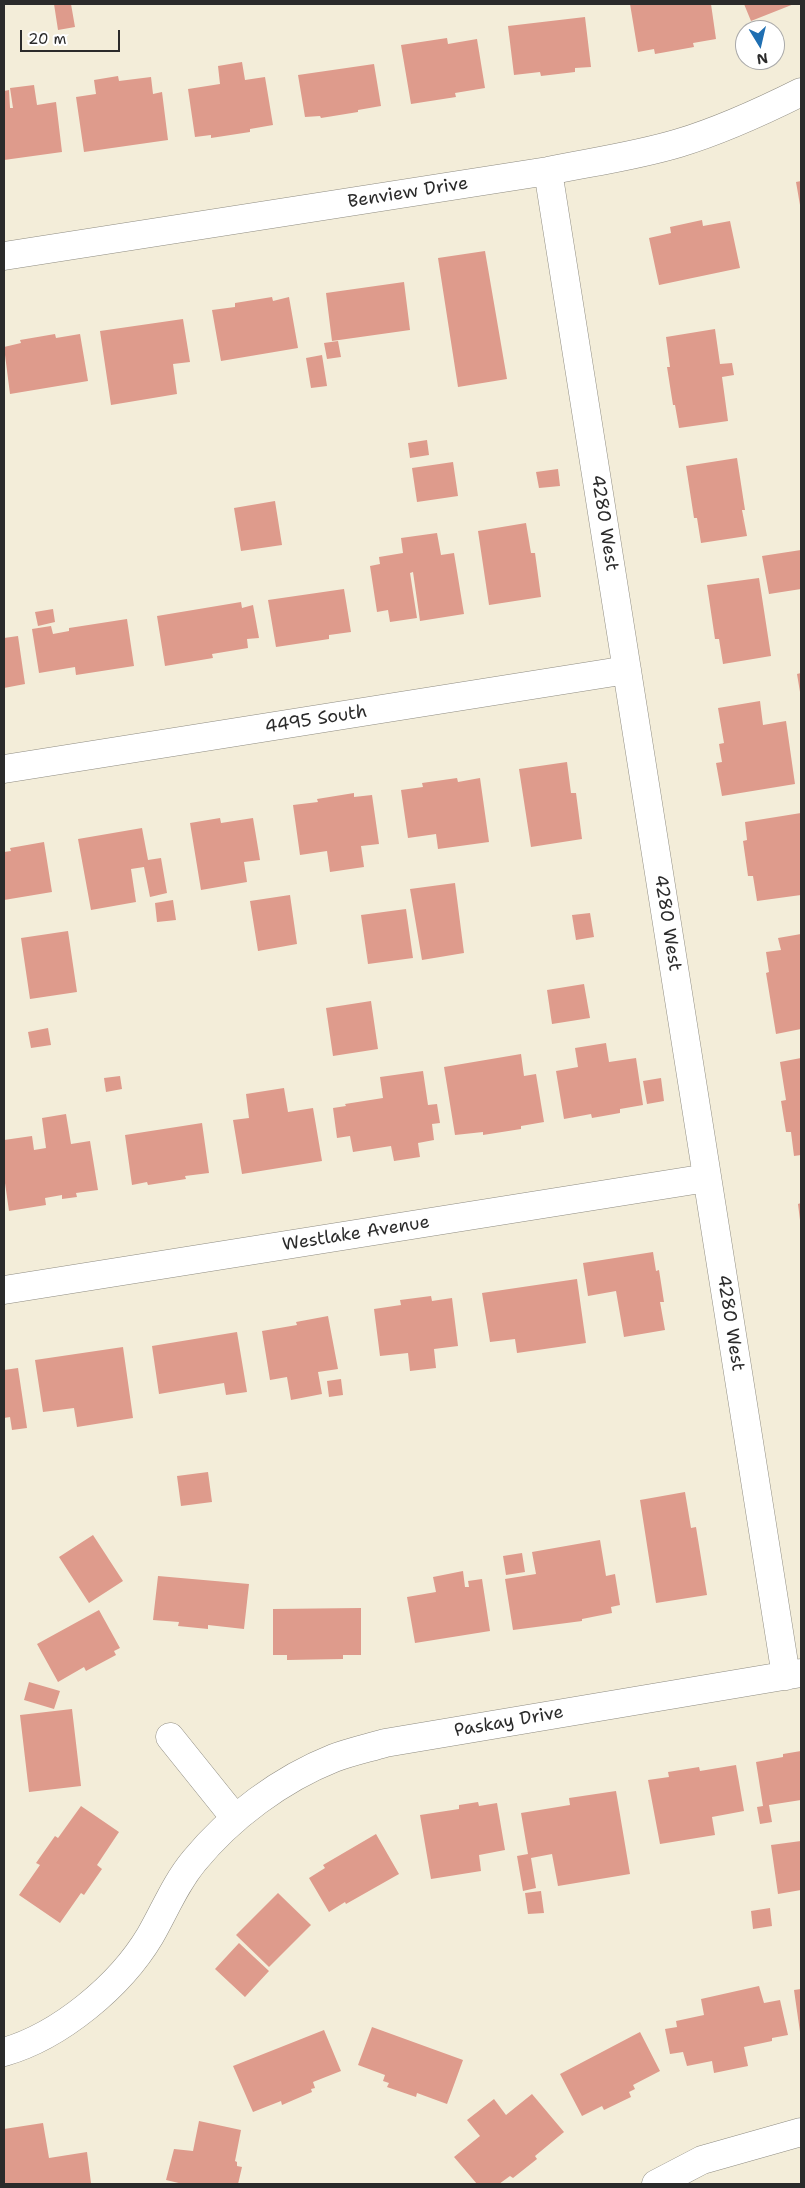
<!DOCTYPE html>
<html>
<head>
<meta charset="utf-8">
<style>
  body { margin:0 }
  #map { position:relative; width:805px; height:2188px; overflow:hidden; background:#f3edd9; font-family:"Shantell Sans",sans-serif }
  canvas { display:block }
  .frame { position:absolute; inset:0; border:5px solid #2b2b2b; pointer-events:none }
  .north { position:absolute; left:735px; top:20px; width:50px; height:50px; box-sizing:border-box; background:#fff; border:1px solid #aaa; border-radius:50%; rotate:171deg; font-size:14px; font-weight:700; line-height:20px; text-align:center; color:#2b2b2b }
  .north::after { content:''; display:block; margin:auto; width:18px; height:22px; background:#1f6fb2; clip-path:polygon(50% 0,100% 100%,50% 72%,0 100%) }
  .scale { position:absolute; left:20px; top:30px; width:100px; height:22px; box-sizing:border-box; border:2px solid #2b2b2b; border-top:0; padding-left:6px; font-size:15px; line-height:18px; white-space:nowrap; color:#2b2b2b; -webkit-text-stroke:4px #fff; paint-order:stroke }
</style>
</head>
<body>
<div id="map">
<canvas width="805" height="2188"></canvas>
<div class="frame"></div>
<div class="north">N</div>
<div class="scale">20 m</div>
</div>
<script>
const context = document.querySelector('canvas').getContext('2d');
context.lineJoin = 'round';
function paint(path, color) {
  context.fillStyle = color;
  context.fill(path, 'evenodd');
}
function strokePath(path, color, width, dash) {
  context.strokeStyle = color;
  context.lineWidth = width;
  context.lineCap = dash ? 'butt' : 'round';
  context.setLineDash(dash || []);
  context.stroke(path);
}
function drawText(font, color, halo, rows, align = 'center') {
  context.font = font + ' "Shantell Sans",sans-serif';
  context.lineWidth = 5;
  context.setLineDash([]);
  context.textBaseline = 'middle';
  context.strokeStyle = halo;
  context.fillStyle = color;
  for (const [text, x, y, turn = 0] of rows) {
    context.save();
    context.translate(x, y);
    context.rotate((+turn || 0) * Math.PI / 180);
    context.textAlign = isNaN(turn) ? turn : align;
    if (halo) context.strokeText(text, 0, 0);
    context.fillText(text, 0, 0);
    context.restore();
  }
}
const building = new Path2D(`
  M54 4H71L75 27 58 30Z
  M630 4H711L716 39 693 43 694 47 655 54 654 49 638 52Z
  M744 4H794L751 21Z
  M585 17 591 67 575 68V72L541 76 540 72 514 75 508 26Z
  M447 38 448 44 477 39 485 88 455 93 456 97 411 104 401 45Z
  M242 62 245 80 265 77 273 125 250 129V132L211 138V135L195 137 188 89 220 84 218 66Z
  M374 64 381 106 358 110V112L321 118 320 116 305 117 298 75Z
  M118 76 119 81 151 77 153 94 162 92 168 140 84 152 76 97 96 94 94 80Z
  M34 85 37 105 56 102 62 152 4 160V91L9 90 10 108H13L10 88Z
  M801 181V205H800L796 182Z
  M702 220 703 226 730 221 740 268 659 285 649 238 671 233 670 227Z
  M485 251 507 379 458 387 438 258Z
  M404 282 410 330 332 341 326 293Z
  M272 297 273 301 289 297 298 348 221 361 212 310 235 307V303Z
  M183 319 190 362 173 364 177 394 111 405 100 331Z
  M715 329 720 364 732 363 734 375 722 377 728 421 679 428 675 405H673L667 367H670L666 337Z
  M55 334 56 338 80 334 88 381 10 394 4 347 21 343 20 340Z
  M338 341 341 357 327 359 324 343Z
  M322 355 327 386 311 388 306 358Z
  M427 440 429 455 410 458 408 443Z
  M737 458 745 510H742L747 536 701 543 697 518H694L686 466Z
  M453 462 458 496 417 502 412 468Z
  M558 469 560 486 539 488 536 472Z
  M275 501 282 545 241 551 234 508Z
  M526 523 531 553H535L541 597 489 605 478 531Z
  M437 533 441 555 454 553 464 614 420 621 413 572 410 573 417 618 390 622 388 610 377 612 370 566 380 564 379 557 403 553 401 538Z
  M801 550V589L769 594 762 556Z
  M759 578 771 656 723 664 719 639H715L707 585Z
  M344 589 351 632 329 635V639L276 647 268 600Z
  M241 602 242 608 253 605 259 638 247 639 248 648 212 654 213 658 165 666 157 616Z
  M53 609 55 622 38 626 35 612Z
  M127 619 134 666 76 675 75 667 39 673 32 629 51 626 53 634 69 631V628Z
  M18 636 25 684 4 688V638Z
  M801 673V692H800L797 674Z
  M760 701 763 725 786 721 795 784 722 796 716 763 722 762 719 744 724 743 718 708Z
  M567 762 571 793H576L582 839 531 847 519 769Z
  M457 778 458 782 480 778 489 842 438 849 436 834 408 838 401 790 423 787 422 783Z
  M354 793V797L372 795 379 844 361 846 364 867 330 872 327 851 300 855 293 805 318 802 317 799Z
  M801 813V895L757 901 753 876H748L743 841 747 840 745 822Z
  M220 818 221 823 253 818 260 860 244 862 247 882 201 890 190 823Z
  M142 828 148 860 161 858 167 893 150 897 144 867 131 869 136 902 91 910 78 839Z
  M44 842 52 892 4 900V852L11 851 10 848Z
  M455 883 464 953 422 960 410 889Z
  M290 895 297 944 258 951 250 901Z
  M173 900 176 920 157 922 155 903Z
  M406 909 413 958 368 964 361 915Z
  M590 913 594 937 576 940 572 915Z
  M68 931 77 992 30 999 21 938Z
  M801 934V1029L776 1034 766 973 769 972 766 952 781 950 778 938Z
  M584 984 590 1018 552 1024 547 990Z
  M371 1001 378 1049 333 1056 326 1008Z
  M48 1028 51 1045 31 1048 28 1032Z
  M606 1043 609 1062 636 1058 643 1105 620 1109V1113L592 1118 591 1114 564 1119 556 1071 578 1067 575 1048Z
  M521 1054 524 1076 536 1074 544 1122 521 1126V1129L483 1135V1132L455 1135 444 1067Z
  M801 1058V1155L794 1156 791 1132H786L781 1101 786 1100 780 1062Z
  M423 1071 428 1105 437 1104 440 1123 432 1124 434 1140 418 1143 420 1157 394 1161 391 1146 353 1152 350 1136 337 1138 333 1108 346 1106 345 1104 383 1098 380 1077Z
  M120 1076 122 1089 106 1092 104 1078Z
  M661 1078 664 1101 647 1104 643 1081Z
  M284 1088 288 1112 313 1108 322 1161 242 1174 233 1120 249 1118 246 1094Z
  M66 1114 71 1144 90 1141 98 1190 76 1193 77 1197 62 1199V1195L45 1198 46 1205 9 1211 4 1176V1140L32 1136 34 1150 46 1148 42 1118Z
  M202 1123 209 1173 185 1176 186 1179 148 1185 147 1182 132 1185 125 1135Z
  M801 1203V1220H800L798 1204Z
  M653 1252 656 1271 659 1270 664 1302H660L665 1330 624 1337 616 1291 588 1296 583 1263Z
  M577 1279 586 1343 517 1353 515 1339 490 1342 482 1293Z
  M431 1296 432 1301 452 1298 458 1346 434 1349 436 1368 410 1371 408 1353 380 1356 374 1309 401 1305 400 1300Z
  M328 1316 338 1369 318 1372 322 1394 291 1400 287 1377 270 1380 262 1331 297 1325 296 1322Z
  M237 1332 247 1392 226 1395 224 1383 159 1394 152 1346Z
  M123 1347 133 1418 77 1427 74 1408 43 1412 35 1360Z
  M18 1368 27 1428 12 1430 10 1417 4 1418V1370Z
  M341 1379 343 1395 329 1397 327 1381Z
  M208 1472 212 1502 181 1506 177 1476Z
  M685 1492 691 1528 696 1527 707 1595 656 1603 640 1500Z
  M93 1535 123 1581 89 1603 59 1557Z
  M600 1540 606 1576 615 1574 620 1605 611 1607 612 1613 582 1619V1621L513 1630 505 1579 536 1574 532 1552Z
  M522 1553 525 1572 506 1575 503 1556Z
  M463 1571 465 1587H469L468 1581 482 1579 490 1631 415 1643 407 1597 436 1592 433 1577Z
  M158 1576 249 1584 244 1629 208 1625V1629L178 1626 179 1622 153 1620Z
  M361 1608V1655H343V1659L287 1660V1655H273V1609Z
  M99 1610 120 1648 114 1651 116 1655 86 1671 84 1667 58 1682 37 1644Z
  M29 1682 60 1691 54 1709 24 1700Z
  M72 1709 81 1786 29 1792 20 1715Z
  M801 1751V1800L769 1805 772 1822 760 1824 757 1807 763 1806 756 1762 783 1757V1754Z
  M736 1765 744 1811 712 1817 715 1835 660 1844 648 1780 669 1777 668 1772 699 1767 700 1771Z
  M616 1791 630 1874 558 1886 552 1854 531 1858 536 1888 523 1891 517 1856 528 1854 521 1813 570 1805 569 1798Z
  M478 1802 479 1806 497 1803 505 1850 479 1855 481 1871 431 1879 420 1815 459 1809V1805Z
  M81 1806 119 1832 97 1865 102 1869 84 1895 81 1893 60 1923 19 1895 40 1865 36 1863 55 1836 58 1838Z
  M376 1834 399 1874 346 1904 345 1902 329 1912 309 1878 325 1868 323 1865Z
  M801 1841V1890L778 1894 771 1845Z
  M541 1891 544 1913 528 1914 525 1893Z
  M278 1893 311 1925 269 1967 236 1935Z
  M770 1908 772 1926 753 1929 751 1911Z
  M239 1943 269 1971 245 1997 215 1969Z
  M759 1986 764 2003 780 2000 788 2035 772 2038V2041L744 2047 748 2066 714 2073 712 2061 687 2066 683 2052 670 2054 665 2029 677 2027 676 2021 704 2015 701 1999Z
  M801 1989V2032H800L794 1990Z
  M372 2027 463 2060 447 2104 417 2093 416 2097 387 2087 389 2083 383 2081 385 2075 358 2065Z
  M324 2030 341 2071 313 2082 315 2088 311 2089 312 2092 282 2105 281 2101 253 2112 233 2066Z
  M640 2032 660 2071 633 2085 635 2089 629 2092 631 2097 604 2110 602 2106 582 2116 560 2074Z
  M532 2094 564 2132 535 2156 537 2159 513 2178 510 2176 499 2184H477L454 2157 480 2136 467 2120 494 2099 506 2115Z
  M199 2121 241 2130 235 2161 237 2162V2166L242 2167 238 2184H183L166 2180 174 2149 193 2151Z
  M43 2123 49 2158 87 2152 91 2183 5 2184 4 2129Z`);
const minor = new Path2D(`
  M548 171 786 1676
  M4 256 548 171C592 162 636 156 679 143 722 130 761 112 801 92
  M4 769 627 670
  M4 1290 707 1178
  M170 1737 235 1818
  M4 2052C60 2036 120 1986 150 1936 165 1910 175 1884 194 1861 230 1817 281 1779 334 1758 350 1752 368 1748 385 1743L801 1673
  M656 2184 702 2160 801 2132`);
const streetNames = [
  ["Benview Drive",408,193,-9],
  ["4280 West",604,523,81],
  ["4495 South",316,720,-9],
  ["4280 West",667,923,81],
  ["Westlake Avenue",356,1234,-9],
  ["4280 West",730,1323,81],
  ["Paskay Drive",509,1722,-10]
];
paint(building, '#de9b8c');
strokePath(minor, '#8f8c82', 29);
strokePath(minor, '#fff', 28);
drawText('18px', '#2b2b2b', '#fff', streetNames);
</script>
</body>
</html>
